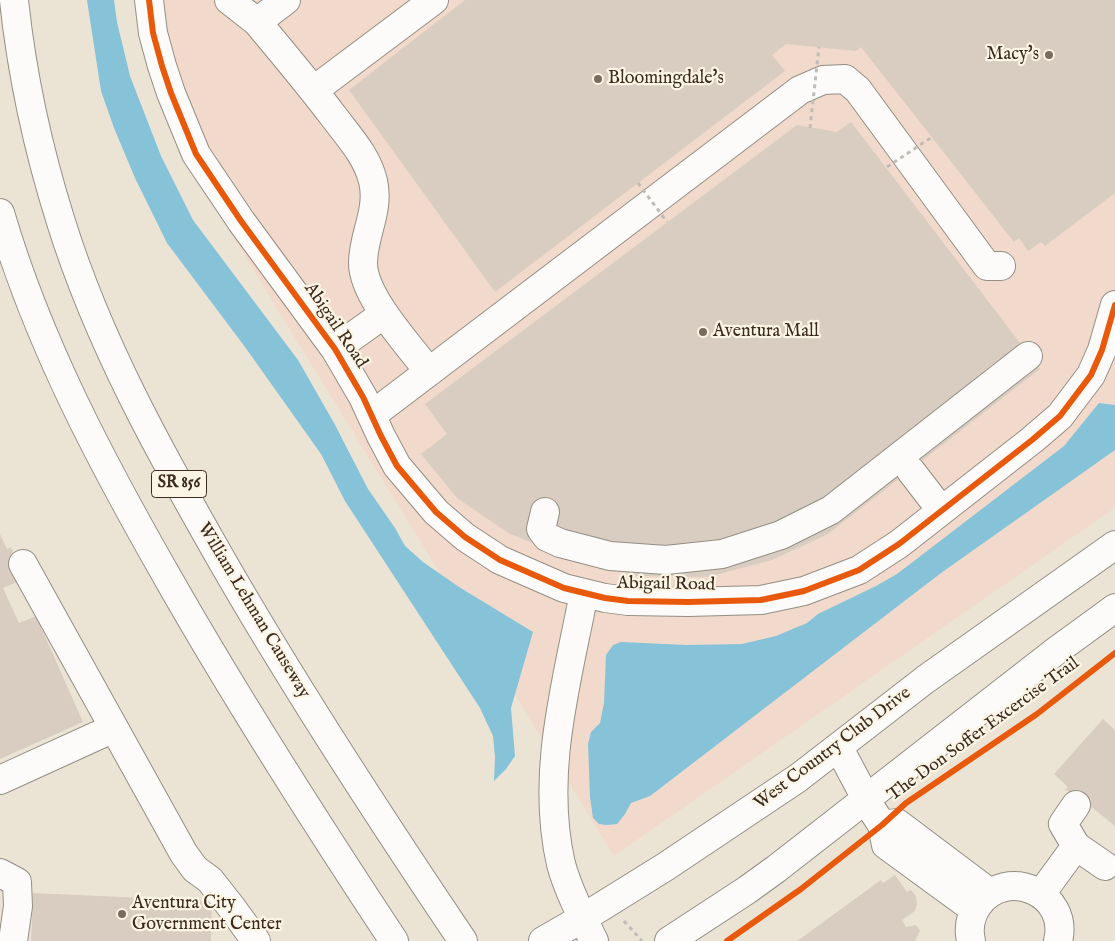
<!DOCTYPE html>
<html>
<head>
<meta charset="utf-8">
<style>
  body { margin:0 }
  canvas { display:block; background:#ebe4d5 }
</style>
</head>
<body>
<canvas width="1115" height="941"></canvas>
<script>
const context = document.querySelector('canvas').getContext('2d');
context.lineJoin = 'round';
function paint(path, color) {
  context.fillStyle = color;
  context.fill(path, 'evenodd');
}
function strokePath(path, color, width, dash) {
  context.strokeStyle = color;
  context.lineWidth = width;
  context.lineCap = dash ? 'butt' : 'round';
  context.setLineDash(dash || []);
  context.stroke(path);
}
function drawText(font, color, halo, rows, align = 'center') {
  context.font = font + ' "IM FELL English",serif';
  context.lineWidth = 4.5;
  context.setLineDash([]);
  context.textBaseline = 'middle';
  context.strokeStyle = halo;
  context.fillStyle = color;
  for (const [text, x, y, turn = 0] of rows) {
    context.save();
    context.translate(x, y);
    context.rotate((+turn || 0) * Math.PI / 180);
    context.textAlign = isNaN(turn) ? turn : align;
    if (halo) context.strokeText(text, 0, 0);
    context.fillText(text, 0, 0);
    context.restore();
  }
}
const built = new Path2D(`
  M134 0H1115V508L614 856 183 156Z`);
const water = new Path2D(`
  M87 0H114L117 22 130 76 161 156 193 220 298 360 334 423 368 489 395 528 405 546 423 562 459 587 533 632 511 708 515 756 506 769 494 781 495 757 493 736 480 708 345 501 321 454 245 347 167 243 135 178 114 128 101 91Z
  M1099 403 1115 405V450L941 573 650 796 631 803 625 814 617 824 606 825 599 824 593 818 590 797 588 744 591 732 600 723 604 703 606 655 613 645 621 642 687 645 742 644 776 636 807 623 818 614 876 586 897 574 1064 446Z`);
const building = new Path2D(`
  M465 0H1115V193L1045 246 1041 242 1028 251 1019 238 1014 242 861 47 856 51 786 44 772 55 785 71 495 292 349 90Z
  M851 122 1040 369 828 534 772 560 708 577 638 576 575 559 510 534 457 498 421 454 447 434 425 404 797 125 837 132Z
  M0 534 7 549 11 547 25 579 3 588 19 623 36 616 83 722 0 759Z
  M1103 719 1115 730V826L1075 794 1073 795 1065 789 1068 787 1054 774Z
  M895 875 907 892 911 890 916 896 917 904 915 911 902 920 906 927 916 925 920 931 915 941H797L881 880 883 883Z
  M33 893 212 901 211 941H31Z`);
const path = new Path2D(`
  M624 921 642 941`);
const minor = new Path2D(`
  M149 0 153 33 162 66 171 93 196 154 241 221 335 349 363 397 381 436 397 466 436 512 465 537 500 560 564 588 605 598 628 601 688 602 761 600 804 591 859 570 899 544 1032 440 1060 416 1091 375 1102 350 1115 305
  M229 0 257 22 286 0
  M257 22C283 53 309 84 334 117 349 137 367 156 373 181 380 210 363 235 363 263 363 297 410 346 429 372
  M314 90 434 0
  M335 349 384 314
  M372 415 800 90 823 80 845 79 858 90 987 266H1001
  M911 471 941 510
  M545 512 541 529 547 537 560 543 610 556 666 560 722 554 781 535 831 510 1028 356
  M23 564 184 854 195 869 210 880 232 908 256 941
  M584 593C567 682 540 773 561 864 568 890 582 917 594 941
  M839 748 871 808 882 825 886 845 975 910
  M0 780 114 728
  M1076 805 1063 824 1076 846 1105 866
  M882 825 897 823 990 893
  M0 873 17 882 18 906 13 941
  M1041 894 1076 846
  M543 941 583 918 665 867 798 778 926 679 1115 545
  M669 941 747 890 776 869 1056 651 1115 608
  M971 941C968 928 971 915 978 905 1007 865 1070 894 1058 941`);
const highway = new Path2D(`
  M14 0C22 76 38 149 61 222 99 344 162 456 225 566 299 694 380 818 463 941
  M0 213C38 343 102 463 169 580 239 703 316 823 394 941`);
const pathBridge = new Path2D(`
  M810 128 819 47
  M887 167 932 137
  M638 183 667 222`);
const cycleway = new Path2D(`
  M149 0 153 33 162 66 171 93 196 154 241 221 335 349 363 397 381 436 397 466 436 512 465 537 500 560 564 588 605 598 628 601 688 602 761 600 804 591 859 570 899 544 1032 440 1060 416 1091 375 1102 350 1115 305
  M727 941 801 889 882 825 906 803 1037 714 1115 653`);
const markers = [
  [1049,55,5,"#796b5e"],
  [598,79,5,"#796b5e"],
  [703,332,5,"#796b5e"],
  [122,914,5,"#796b5e"]
];
const shields = [
  [179,484,55]
];
const shieldNames = [
  ["SR 856",179,484]
];
const poiNames = [
  ["Macy's",1039,55,"right"],
  ["Bloomingdale's",608,79],
  ["Aventura Mall",713,332],
  ["Aventura City",132,904],
  ["Government Center",132,925]
];
const streetNames = [
  ["Abigail Road",335,326,56],
  ["Abigail Road",666,585,1],
  ["William Lehman Causeway",253,611,59],
  ["The Don Soffer Excercise Trail",984,730,-36],
  ["West Country Club Drive",833,749,-37]
];
paint(built, '#f1dacb');
paint(water, '#86c2d8');
paint(building, '#d9cdc1');
strokePath(minor, '#948e84', 30);
strokePath(highway, '#948e84', 30);
strokePath(path, '#c0bcb8', 3, [4, 4]);
strokePath(minor, '#fcfbf9', 28);
strokePath(highway, '#fcfbf9', 28);
strokePath(pathBridge, '#c0bcb8', 3, [4, 4]);
strokePath(cycleway, '#e8590c', 6);
for (const [x, y, r, color] of markers) {
  const dot = new Path2D();
  dot.arc(x, y, r, 0, 2 * Math.PI);
  context.fillStyle = color;
  context.fill(dot);
  strokePath(dot, '#fcf5e5', 2);
}
for (const [x, y, w] of shields) {
  const box = new Path2D();
  box.roundRect(x - w / 2, y - 13.5, w, 27, 4);
  context.fillStyle = '#fcf5e5';
  context.fill(box);
  strokePath(box, '#3b2a1e', 1);
}
drawText('bold 16px', '#3b2a1e', null, shieldNames);
drawText('18px', '#3b2a1e', '#fcf5e5', poiNames, 'left');
drawText('18px', '#3b2a1e', '#fcf5e5', streetNames);
</script>
</body>
</html>
